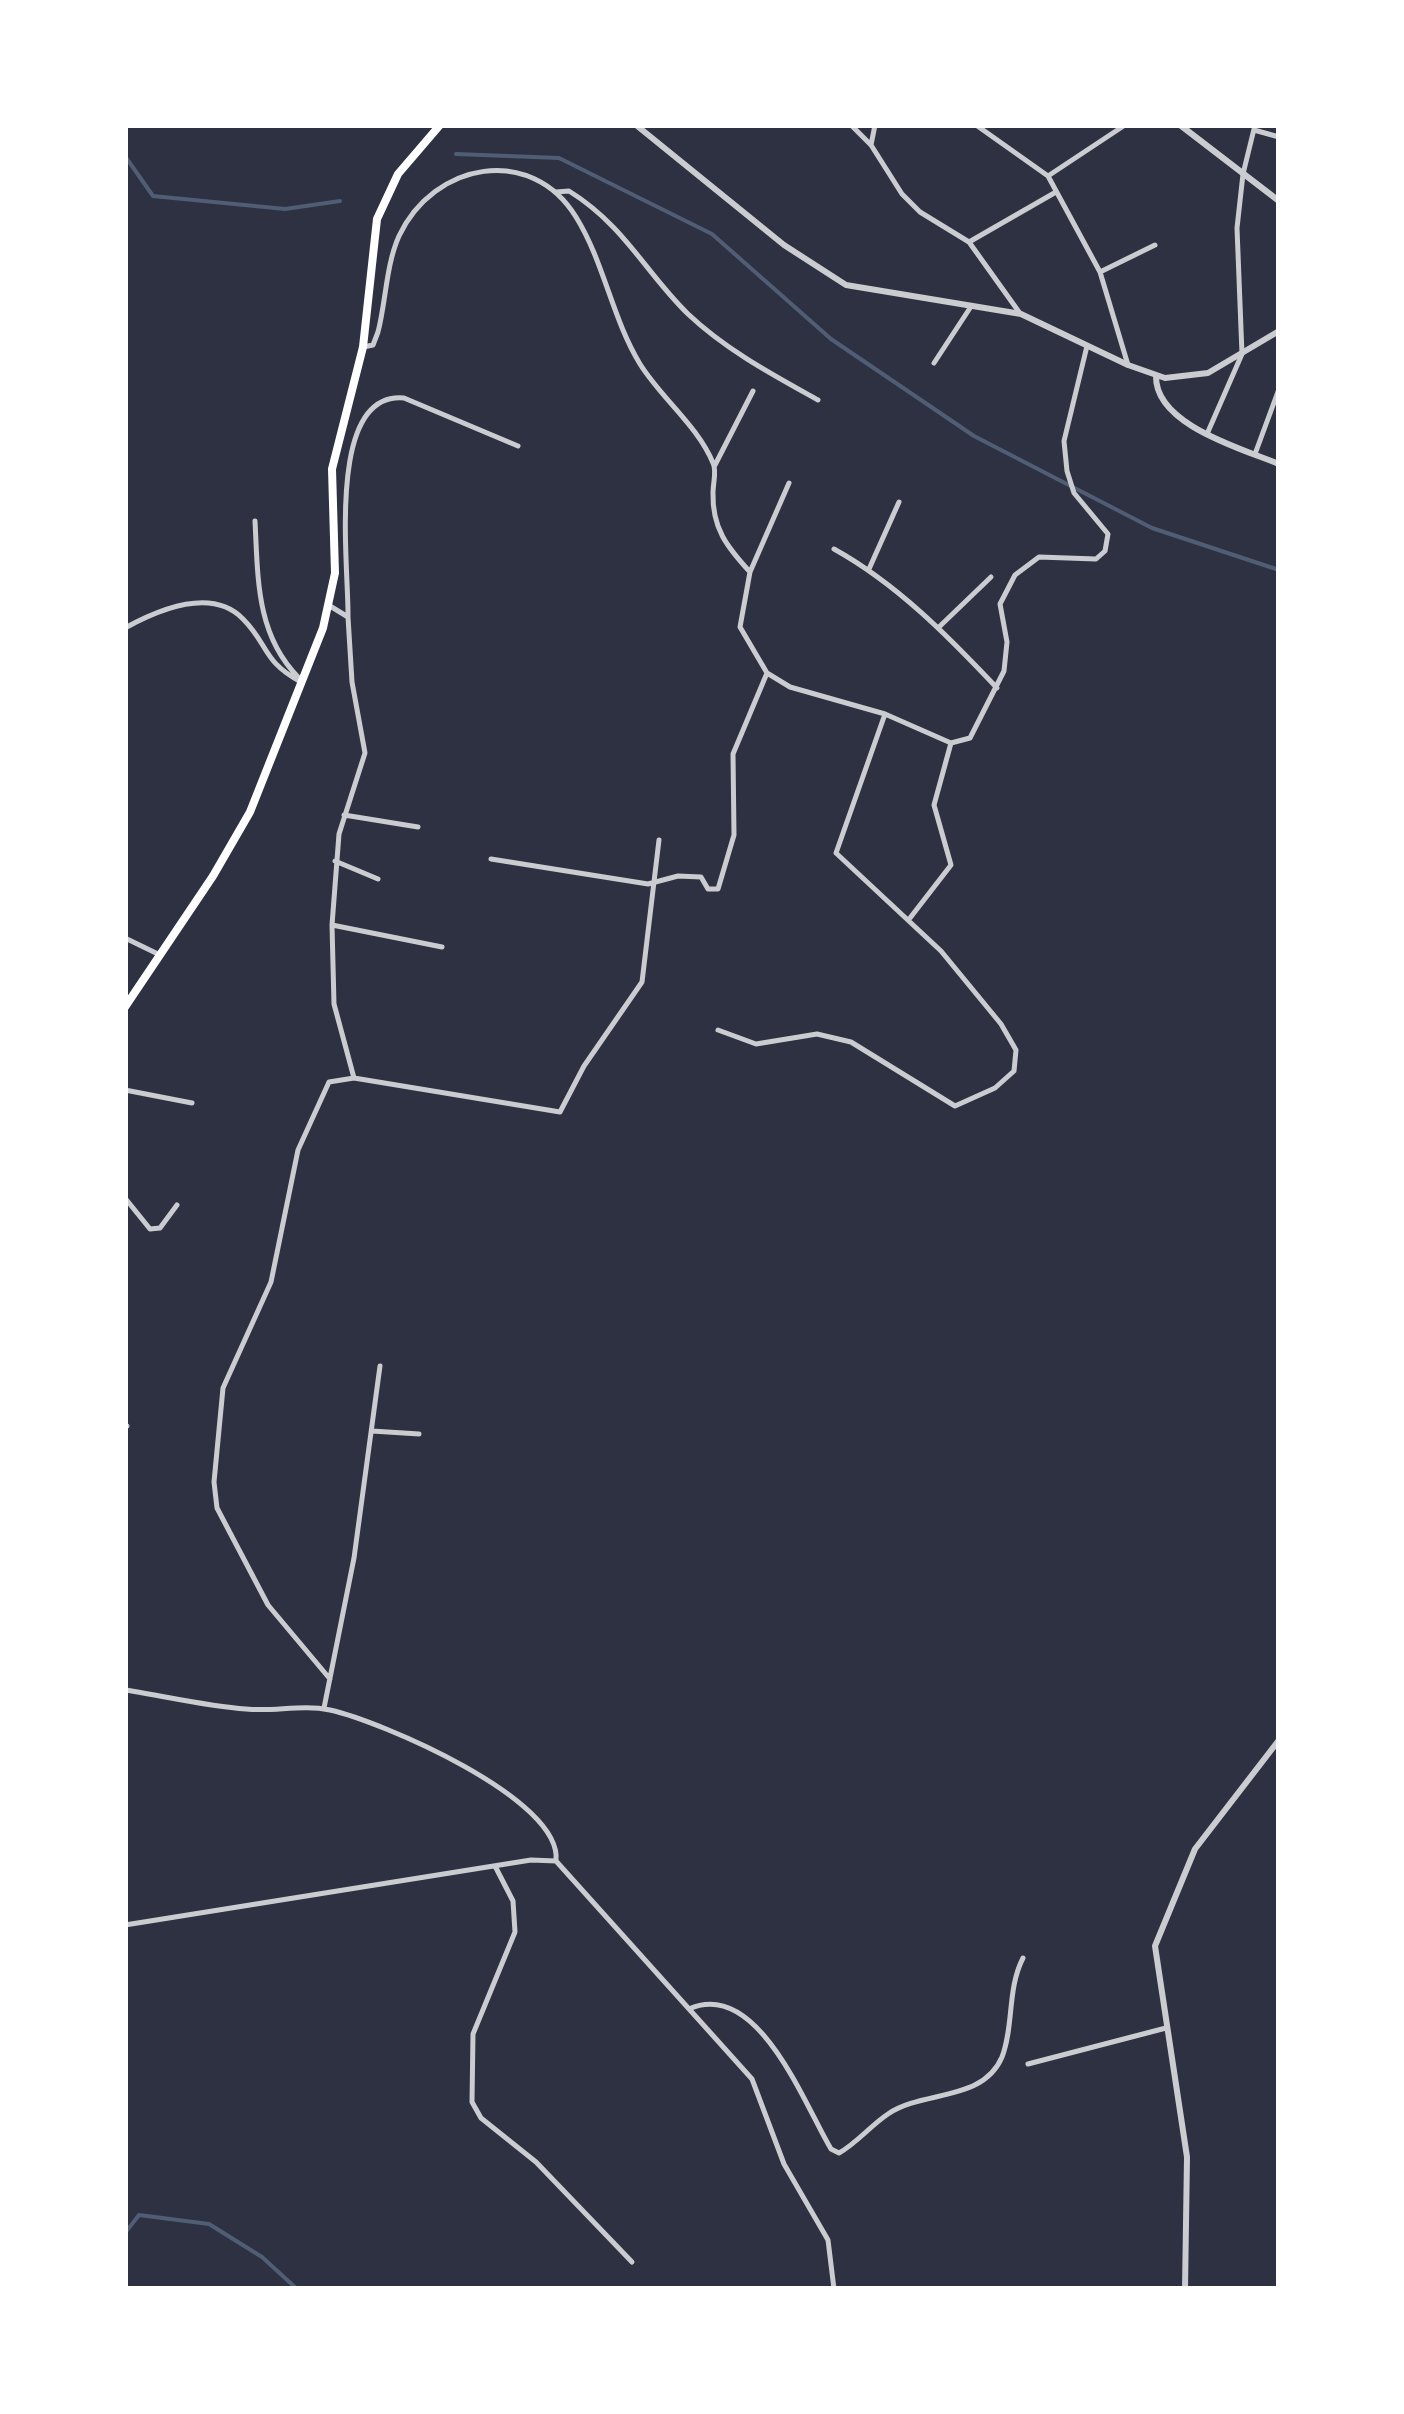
<!DOCTYPE html>
<html>
<head>
<meta charset="utf-8">
<style>
  body { margin:0 }
  #map { position:relative; width:1404px; height:2414px; overflow:hidden; background:#2d3142; font-family:Barlow,sans-serif }
  canvas { display:block }
  .frame { position:absolute; inset:0; border:128px solid #fff; pointer-events:none }
</style>
</head>
<body>
<div id="map">
<canvas width="1404" height="2414"></canvas>
<div class="frame"></div>
</div>
<script>
const context = document.querySelector('canvas').getContext('2d');
context.lineJoin = 'round';
function strokePath(path, color, width, dash) {
  context.strokeStyle = color;
  context.lineWidth = width;
  context.lineCap = dash ? 'butt' : 'round';
  context.setLineDash(dash || []);
  context.stroke(path);
}
const stream = new Path2D(`
  M456 154 559 158 712 234 831 339 974 436 1152 528 1279 570
  M125 156 153 196 285 209 340 201
  M125 2233 139 2215 209 2224 262 2257 297 2289`);
const minor = new Path2D(`
  M851 125 871 145 902 194 920 212 969 242 1019 312
  M976 125 1048 176 1100 272 1128 365
  M1254 130 1279 137
  M871 145 875 125
  M1048 176 1125 125
  M556 192 569 191C625 226 645 272 688 314 726 350 773 375 818 400
  M969 242 1056 192
  M1100 272 1155 245
  M363 347 373 345 378 332C386 301 386 265 399 236 434 162 531 144 576 217 604 262 612 318 640 364 661 398 698 426 713 463 717 471 713 483 713 493 712 528 727 547 750 572L740 627 767 673 790 687 885 714 951 743 970 738 1004 671 1007 642 1000 604 1015 575 1039 557 1096 559 1105 551 1108 534 1074 493 1067 471 1064 441 1087 346
  M934 363 970 308
  M1207 434 1242 354 1237 228 1243 174 1255 125
  M1255 454 1279 389
  M715 465 753 391
  M255 521C258 578 256 634 298 677
  M834 549C897 584 948 636 997 688
  M869 569 899 502
  M750 572 789 483
  M330 606 348 617 352 682 365 753 339 834 332 925 334 1004 354 1078 560 1112 584 1066 642 982 659 840
  M348 617C349 567 325 391 404 398L518 446
  M125 628C156 611 211 586 243 619 269 645 262 661 301 682
  M938 628 991 577
  M344 815 418 827
  M491 859 648 884 678 876 701 877 708 889H718L734 835 733 754 767 673
  M335 861 378 879
  M910 918 951 865 934 805 951 743
  M332 925 442 947
  M125 938 160 955
  M718 1030 756 1044 817 1034 851 1042 955 1106 995 1088 1014 1071 1016 1050 1001 1024 941 951 836 853 885 714
  M125 1090 192 1103
  M125 1198 150 1229 160 1228 177 1205
  M125 1426H127
  M372 1431 419 1434
  M330 1679 268 1605 217 1508 214 1482 223 1388 271 1282 298 1150 329 1082 354 1078
  M125 1690C165 1696 205 1706 246 1709 274 1712 302 1704 330 1710 380 1721 563 1799 556 1861
  M324 1708 354 1558 380 1366
  M495 1866 513 1901 515 1932 473 2034 472 2102 481 2118 536 2162 632 2262
  M125 1925 531 1860 556 1861 752 2079 784 2164 828 2240 834 2289
  M689 2009C758 1978 805 2106 831 2149L839 2153C857 2143 870 2126 888 2114 923 2090 983 2102 1002 2057 1014 2026 1007 1989 1023 1958
  M1028 2064 1166 2028`);
const tertiary = new Path2D(`
  M636 125 784 245 846 285 1021 314 1128 365 1165 378 1208 373 1279 331
  M1180 125 1279 201
  M1156 376C1155 425 1243 449 1279 464
  M1185 2289 1187 2157 1155 1946 1195 1849 1279 1740`);
const secondary = new Path2D(`
  M125 1007 213 876 250 812 323 628 335 573 332 469 363 347 377 219 398 174 440 125`);
strokePath(stream, '#4f5d75', 4);
strokePath(minor, '#caccd0', 5);
strokePath(tertiary, '#caccd0', 6);
strokePath(secondary, '#fff', 8);
</script>
</body>
</html>
